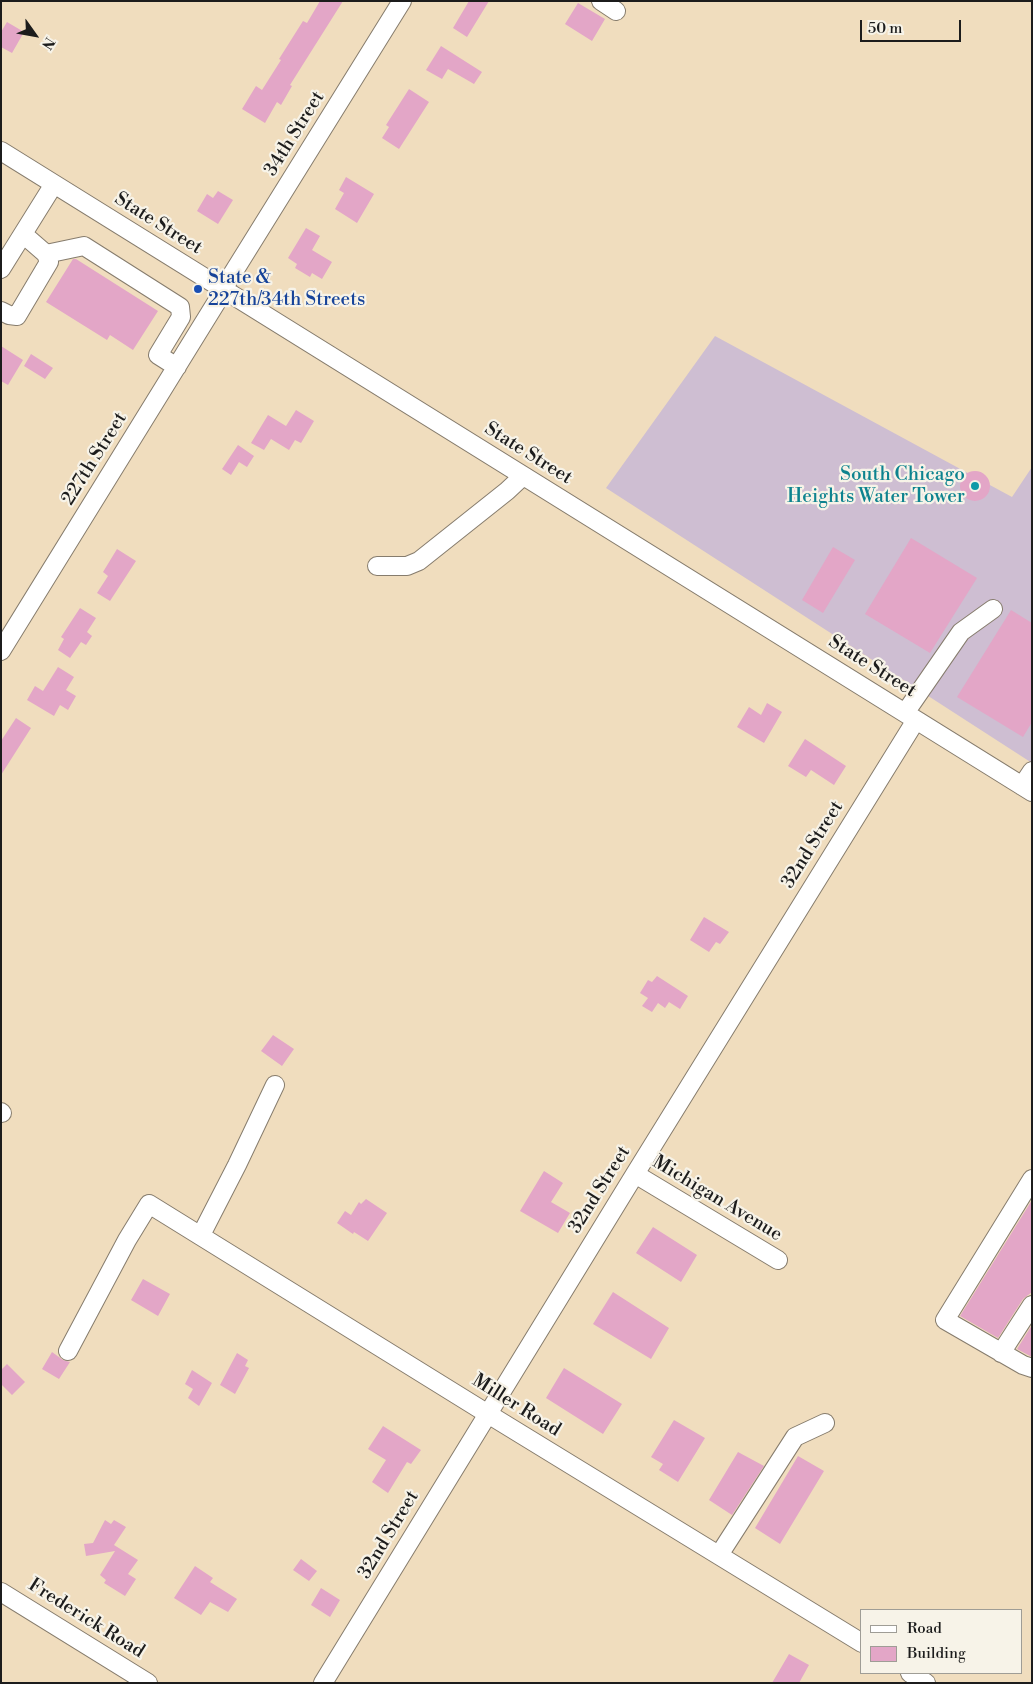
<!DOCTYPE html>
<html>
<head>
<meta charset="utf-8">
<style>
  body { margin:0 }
  #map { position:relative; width:1033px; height:1684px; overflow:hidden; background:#f0ddbe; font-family:"Libre Bodoni",serif }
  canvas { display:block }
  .frame { position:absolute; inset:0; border:2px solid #1c1c1c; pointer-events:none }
  .legend { position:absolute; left:860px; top:1609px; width:162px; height:65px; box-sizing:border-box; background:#f7f3e8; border:1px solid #9f9d96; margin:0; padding:6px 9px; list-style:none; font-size:15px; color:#1c1c1c }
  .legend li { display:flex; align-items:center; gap:10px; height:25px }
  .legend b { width:25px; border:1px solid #9f9d96 }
  .north { position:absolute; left:10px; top:10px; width:50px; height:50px; -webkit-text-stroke:4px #f7f3e8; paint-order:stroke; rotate:122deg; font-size:14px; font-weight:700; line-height:20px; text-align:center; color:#1c1c1c }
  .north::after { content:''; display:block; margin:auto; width:18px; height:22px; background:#1c1c1c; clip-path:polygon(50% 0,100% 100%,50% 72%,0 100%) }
  .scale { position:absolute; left:860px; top:20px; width:101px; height:22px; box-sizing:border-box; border:2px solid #1c1c1c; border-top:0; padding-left:6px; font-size:15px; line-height:18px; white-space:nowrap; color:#1c1c1c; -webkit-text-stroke:4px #f7f3e8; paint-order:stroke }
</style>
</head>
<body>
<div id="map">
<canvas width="1033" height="1684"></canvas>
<div class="frame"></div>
<ul class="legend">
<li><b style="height:6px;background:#fff"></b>Road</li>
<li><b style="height:14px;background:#e3a6c7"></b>Building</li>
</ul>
<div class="north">N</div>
<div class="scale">50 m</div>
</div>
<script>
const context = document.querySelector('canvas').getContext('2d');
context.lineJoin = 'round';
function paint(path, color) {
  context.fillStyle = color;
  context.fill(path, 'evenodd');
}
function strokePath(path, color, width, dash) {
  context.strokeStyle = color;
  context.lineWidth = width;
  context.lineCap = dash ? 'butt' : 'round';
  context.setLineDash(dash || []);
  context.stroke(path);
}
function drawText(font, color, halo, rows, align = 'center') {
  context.font = font + ' "Libre Bodoni",serif';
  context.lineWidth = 4.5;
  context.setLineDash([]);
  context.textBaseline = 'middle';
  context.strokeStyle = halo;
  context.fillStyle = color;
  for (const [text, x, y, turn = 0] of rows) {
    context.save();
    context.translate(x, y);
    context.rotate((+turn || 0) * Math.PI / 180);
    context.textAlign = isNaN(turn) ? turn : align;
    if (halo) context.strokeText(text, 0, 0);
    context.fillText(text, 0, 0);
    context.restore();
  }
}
const industrial = new Path2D(`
  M715 336 1012 497 1032 467V763L606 488Z`);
const building = new Path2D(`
  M320 1H343L290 85 292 86 281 105 277 102 265 123 242 109 256 86 262 90 281 60 279 59 303 21 307 23Z
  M469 1H489L467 37 453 28Z
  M578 3 605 19 592 41 565 24Z
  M7 22 24 32 12 53 1 47V32Z
  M441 46 482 72 474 84 448 69 442 79 426 70Z
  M409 89 429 102 399 149 382 138 389 127 386 125Z
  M346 177 374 194 357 223 335 209 344 193 339 190Z
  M218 191 233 200 218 224 197 211 207 194 213 198Z
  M306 228 320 236 312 250 332 262 322 279 312 273 310 277 295 268 297 264 288 258Z
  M73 259H76L158 311 133 350 110 335 107 340 46 302Z
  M1 346 23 360 8 385 1 381Z
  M31 354 53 368 45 379 24 366Z
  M296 410 314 421 301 443 295 440 289 450 271 439 264 450 251 443 268 415 286 426Z
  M238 445 254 456 247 467 239 462 231 475 222 469Z
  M960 486a15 15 0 1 1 30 0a15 15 0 1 1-30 0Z
  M911 538 977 578 930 653 865 614Z
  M833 547 855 560 823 613 802 600Z
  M117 549 136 561 110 601 97 593 108 576 103 572Z
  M80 608 96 618 87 632 92 636 86 645 81 642 70 658 58 650 64 639 61 637Z
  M1011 610 1032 623V722L1023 737 957 697Z
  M58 667 74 677 66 690 76 696 68 710 60 705 54 716 27 700 35 686 43 691Z
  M767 703 782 712 764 743 737 727 749 707 761 715Z
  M16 718 31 728 1 775V741Z
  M805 739 846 766 834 785 811 770 806 777 788 766Z
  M704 917 729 932 720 944 716 942 709 952 690 940Z
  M657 976 688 996 680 1009 669 1002 665 1008 658 1003 652 1012 642 1006 648 998 640 993 648 980 652 982Z
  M273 1035 294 1049 282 1066 261 1051Z
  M544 1171 563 1183 551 1202 570 1213 558 1233 520 1211Z
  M366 1199 387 1213 368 1241 354 1232 353 1234 337 1223 345 1211 351 1215 359 1202 361 1204Z
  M1032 1200V1292L1023 1299 998 1338 960 1316Z
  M653 1227 697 1255 681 1282 636 1253Z
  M143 1279 170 1294 158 1316 131 1300Z
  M613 1292 669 1328 651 1359 593 1324Z
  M1032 1325V1357L1017 1349Z
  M52 1352 63 1360 70 1362 59 1379 42 1369Z
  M237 1353 248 1360 245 1366 249 1368 235 1394 220 1385Z
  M7 1364 25 1382 12 1395 1 1384V1370Z
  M564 1368 622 1404 603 1434 546 1398Z
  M192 1370 212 1383 199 1406 188 1398 193 1389 185 1384Z
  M674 1420 705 1438 678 1482 659 1470 663 1464 651 1457Z
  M383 1426 421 1450 411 1464 407 1462 388 1493 372 1482 386 1460 368 1449Z
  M738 1452 764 1466 732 1515 709 1500Z
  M798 1456 824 1471 780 1544 755 1528Z
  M105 1520 111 1524 114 1520 126 1527 114 1545 138 1560 128 1574 136 1579 125 1596 104 1583 106 1580 100 1575 115 1551 86 1556 84 1544 93 1543Z
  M301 1559 317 1571 309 1581 293 1570Z
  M195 1566 213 1578 210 1582 237 1599 228 1612 210 1602 201 1615 174 1598Z
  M321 1588 340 1600 330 1617 311 1605Z
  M789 1654 809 1665 799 1683H772Z`);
const minor = new Path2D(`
  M601 1 616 11
  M1 151 1032 792
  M46 254 84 246 180 307 181 317 158 355 177 367
  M1 269 54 184
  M223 289 402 1
  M1 311 9 315 17 316 49 262 46 254 23 234
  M377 566H407L419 561 507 491 523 476
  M1 651 224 290
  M905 713 961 632 993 609
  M1022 786 1032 771
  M1 1112 2 1113
  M635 1174 778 1260
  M1032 1179 945 1320 1023 1365 1032 1368
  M201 1235 237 1165 275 1085
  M68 1351 127 1240 149 1204 488 1414 862 1643
  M1001 1353 1032 1305
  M719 1555 795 1437 825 1423
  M1 1592 148 1683
  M910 1673 926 1683
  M323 1683 635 1174 916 720`);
const markers = [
  [198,289,5,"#1a4fb4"],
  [975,486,5,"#0f9aa8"]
];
const streetNames = [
  ["34th Street",295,134,-58],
  ["State Street",158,224,32],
  ["State Street",528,454,32],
  ["227th Street",95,459,-58],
  ["State Street",872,667,32],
  ["32nd Street",813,845,-58],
  ["32nd Street",600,1190,-58],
  ["Michigan Avenue",717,1199,31],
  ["Miller Road",516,1406,32],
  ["32nd Street",389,1535,-59],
  ["Frederick Road",86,1619,32]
];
const transitNames = [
  ["State &",208,278],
  ["227th/34th Streets",208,300]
];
const cultureNames = [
  ["South Chicago",965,475],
  ["Heights Water Tower",965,497]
];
paint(industrial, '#cebed2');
paint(building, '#e3a6c7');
strokePath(minor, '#867c6d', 20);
strokePath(minor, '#fff', 18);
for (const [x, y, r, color] of markers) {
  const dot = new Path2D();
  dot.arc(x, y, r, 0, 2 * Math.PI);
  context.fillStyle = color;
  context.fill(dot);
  strokePath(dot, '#f7f3e8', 2);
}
drawText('19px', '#1c1c1c', '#f7f3e8', streetNames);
drawText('19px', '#164399', '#f7f3e8', transitNames, 'left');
drawText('19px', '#0d838f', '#f7f3e8', cultureNames, 'right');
</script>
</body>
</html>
